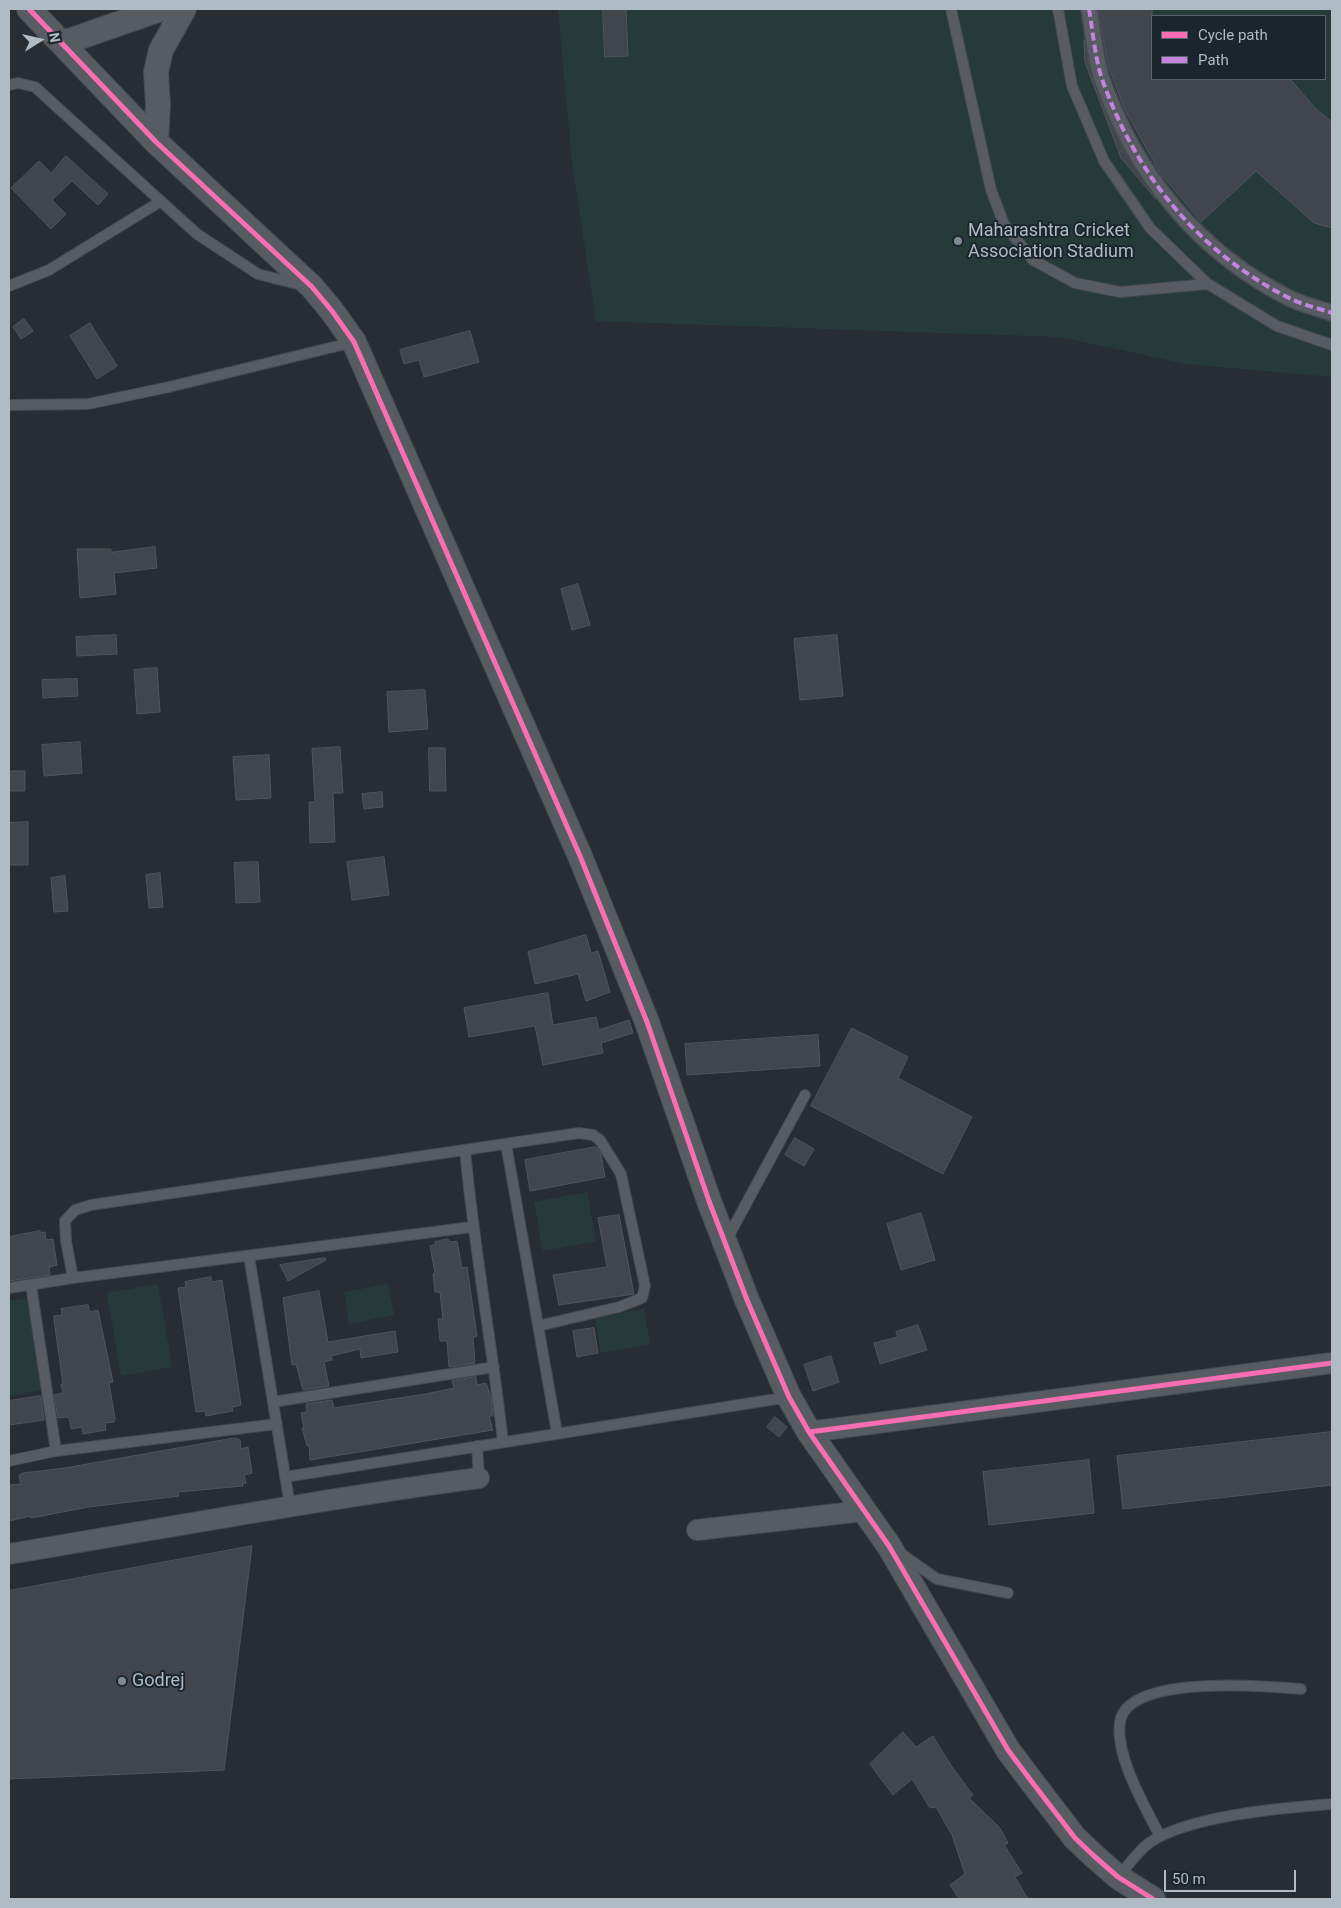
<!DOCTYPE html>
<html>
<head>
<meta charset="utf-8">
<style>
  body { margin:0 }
  #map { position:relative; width:1341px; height:1908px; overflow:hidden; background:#262e33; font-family:Roboto,sans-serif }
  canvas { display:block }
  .frame { position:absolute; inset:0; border:10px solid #afbbc5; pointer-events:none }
  .legend { position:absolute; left:1151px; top:15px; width:175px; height:65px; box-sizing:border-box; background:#1a252d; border:1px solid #56616a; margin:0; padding:6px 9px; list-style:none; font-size:15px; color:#afbbc5 }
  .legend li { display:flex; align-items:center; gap:10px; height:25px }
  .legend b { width:25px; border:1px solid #56616a }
  .north { position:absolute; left:15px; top:15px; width:50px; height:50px; -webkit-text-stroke:4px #1a252d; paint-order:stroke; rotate:80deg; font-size:14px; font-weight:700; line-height:20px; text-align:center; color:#afbbc5 }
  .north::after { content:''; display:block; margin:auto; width:18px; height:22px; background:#afbbc5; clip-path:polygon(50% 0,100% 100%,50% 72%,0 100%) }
  .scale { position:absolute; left:1164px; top:1870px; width:132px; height:22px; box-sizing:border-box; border:2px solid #afbbc5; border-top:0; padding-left:6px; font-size:15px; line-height:18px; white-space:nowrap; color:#afbbc5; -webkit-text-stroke:4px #1a252d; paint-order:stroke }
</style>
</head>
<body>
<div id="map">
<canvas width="1341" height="1908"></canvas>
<div class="frame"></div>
<ul class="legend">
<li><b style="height:6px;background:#f96db3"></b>Cycle path</li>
<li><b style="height:6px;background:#c483df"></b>Path</li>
</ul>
<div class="north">N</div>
<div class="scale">50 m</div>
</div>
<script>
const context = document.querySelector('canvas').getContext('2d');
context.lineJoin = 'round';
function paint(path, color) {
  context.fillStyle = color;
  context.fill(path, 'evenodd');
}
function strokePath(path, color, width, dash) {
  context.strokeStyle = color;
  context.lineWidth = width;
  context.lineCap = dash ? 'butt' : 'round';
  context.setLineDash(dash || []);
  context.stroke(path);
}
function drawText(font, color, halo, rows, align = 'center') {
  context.font = font + ' Roboto,sans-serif';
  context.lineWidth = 4;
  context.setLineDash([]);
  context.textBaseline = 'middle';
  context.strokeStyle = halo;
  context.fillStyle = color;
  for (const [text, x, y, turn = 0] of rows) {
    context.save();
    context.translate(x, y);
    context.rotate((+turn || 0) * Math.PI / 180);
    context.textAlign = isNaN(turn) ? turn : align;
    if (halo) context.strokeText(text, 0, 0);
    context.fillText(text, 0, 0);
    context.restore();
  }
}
const green = new Path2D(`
  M558 9H1332V377L1187 364 1060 337 596 321 572 162ZM1152 16H1325V79H1152Z
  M587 1192 596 1241 543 1251 534 1202Z
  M158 1284 172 1367 121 1376 107 1293Z
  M388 1284 394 1315 349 1324 344 1292Z
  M28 1298 43 1390 9 1396V1301Z
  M644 1309 650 1344 601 1353 595 1318Z`);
const building = new Path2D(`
  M603 9H626L628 56 605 57Z
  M1098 9H1152V79H1290L1316 109 1332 122V228L1314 223 1256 171 1201 222 1160 173 1125 110 1109 68Z
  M1084 40 1093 82 1108 118 1125 152 1156 199 1121 158 1085 62Z
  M66 156 108 194 98 205 72 181 52 200 66 214 51 229 11 188 39 161 51 173Z
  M24 319 33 331 21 339 13 327Z
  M90 323 117 366 97 379 70 336Z
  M470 331 479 362 424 377 419 360 404 364 400 350Z
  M155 547 157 568 114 573 116 594 80 598 77 549H111V552Z
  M578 584 590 625 572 630 561 589Z
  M116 635 117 654 77 656 76 637Z
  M837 635 843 696 800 700 794 639Z
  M157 668 160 712 137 714 134 670Z
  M77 679 78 696 43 698 42 680Z
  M425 690 428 729 389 732 387 692Z
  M80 742 82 773 44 776 42 745Z
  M340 747 343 793H333L335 842 310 843 309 802H315L312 749Z
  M429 748H445L446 791H430Z
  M269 755 271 798 236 800 233 757Z
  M9 771H25V791H9Z
  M382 792 383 807 364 809 362 794Z
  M28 822V865H9V823Z
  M384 857 389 895 352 900 347 862Z
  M258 862 260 902 236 903 234 863Z
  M160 873 163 907 149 908 146 875Z
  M65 876 68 911 54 912 51 878Z
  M586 935 591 953 598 951 610 992 586 1001 578 974 535 984 528 952Z
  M548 993 553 1025 596 1017 599 1030 629 1020 633 1033 601 1043 603 1053 543 1065 535 1026 469 1037 464 1008Z
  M852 1028 908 1057 898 1078 972 1117 943 1174 811 1106Z
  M818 1035 820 1066 687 1075 685 1044Z
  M795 1138 814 1149 804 1166 785 1155Z
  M596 1147 601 1154 605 1177 530 1191 525 1160Z
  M921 1213 935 1260 901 1270 887 1224Z
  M619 1215 634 1294 559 1305 553 1275 607 1267 598 1218Z
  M40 1231 41 1233 45 1232 46 1240 53 1239 57 1265 49 1267 50 1275 9 1281V1237Z
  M448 1239 450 1242 457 1241 462 1268 467 1267 477 1336 473 1337 475 1363 449 1367 447 1341H440L438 1319H443L440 1292H435L433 1274 435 1273 430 1246 436 1244 435 1242Z
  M325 1258 326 1260 288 1281 280 1265Z
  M211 1277 212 1282 222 1280 241 1405 232 1407 233 1411 206 1416 205 1411 196 1412 178 1288 186 1287 185 1282Z
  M319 1291 328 1342 395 1331 398 1352 361 1358 360 1349 331 1356 332 1360 324 1362 329 1386 303 1390 296 1364 292 1365 283 1298Z
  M88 1305 90 1312 98 1310 113 1382 109 1383 115 1418 114 1422 105 1423 106 1430 83 1434 82 1427 71 1429 69 1417 58 1418 54 1395 63 1393 61 1384H63L54 1320V1316L62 1315 61 1309Z
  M918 1325 927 1350 880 1364 874 1343 898 1337 896 1332Z
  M594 1328 598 1353 577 1357 573 1331Z
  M831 1356 839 1382 813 1391 804 1365Z
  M476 1377 477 1385 486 1383 491 1397 493 1416H489L493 1430 310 1460 309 1445 307 1446 302 1428H304L301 1413 307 1412 306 1404 332 1400 334 1408 425 1394 454 1388 452 1381Z
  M41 1396 44 1420 9 1425V1401Z
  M775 1417 787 1427 779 1437 767 1427Z
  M1332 1432V1485L1123 1509 1117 1456Z
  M235 1438 240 1440 241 1449 248 1447 252 1473 244 1475 246 1483H242L243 1486 178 1492 179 1496 89 1507 31 1518 30 1516 9 1521V1485L21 1484 19 1475 23 1473 65 1468Z
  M1089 1460 1094 1513 989 1525 983 1472Z
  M252 1546 224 1770 9 1779V1591Z
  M903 1732 916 1747 933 1736 952 1767 973 1795 969 1798 1000 1828 1008 1843 1004 1845 1022 1873 1015 1877 1028 1899H959L950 1885 965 1874 952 1835 936 1807 930 1808 912 1779 893 1795 870 1764Z`);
const service = new Path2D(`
  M951 9 991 190 1004 224 1033 260 1075 283 1120 292 1208 284
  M1058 9 1072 86 1104 161 1150 228 1208 284 1277 326 1332 345
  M9 85 18 83 35 87 197 234 258 274 301 285
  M9 286 49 270 161 201
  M9 405 88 404 169 387 354 342
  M506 1144 557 1433
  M465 1150C474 1248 492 1344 503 1442
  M727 1239 805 1095
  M249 1256 290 1506
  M73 1278 66 1241 65 1221 75 1210 91 1205 579 1133 593 1135 600 1140 621 1174 645 1286 642 1298 619 1307 538 1326
  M31 1285 56 1451
  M9 1288 73 1278 472 1227
  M273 1402 494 1367
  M477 1446 479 1478
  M9 1461 56 1451 277 1424
  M285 1477 789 1397
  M900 1553 937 1579 1008 1593
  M1160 1836C1145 1807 1115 1756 1120 1722 1127 1674 1267 1686 1301 1689
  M1118 1877C1128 1866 1138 1851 1149 1843 1190 1815 1283 1808 1332 1804`);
const pedestrian = new Path2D(`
  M1089 9C1093 32 1095 58 1102 79 1136 175 1198 252 1289 298 1303 305 1318 308 1332 313`);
const minor = new Path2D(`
  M809 1432 1332 1363
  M697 1530 863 1511
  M9 1554C166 1528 322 1499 479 1478`);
const tertiary = new Path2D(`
  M29 9 156 142 312 287 332 311 354 342 580 856 647 1022 709 1201 747 1300 789 1397 809 1432 889 1546 1008 1750 1032 1782 1075 1838 1094 1856 1118 1877 1153 1899
  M63 43 161 9
  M156 142 158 105 156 72 161 50 184 9`);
const quiet = new Path2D(`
  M1089 9C1093 32 1095 58 1102 79 1136 175 1198 252 1289 298 1303 305 1318 308 1332 313`);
const cycleway = new Path2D(`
  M29 9 156 142 312 287 332 311 354 342 580 856 647 1022 709 1201 747 1300 789 1397 809 1432 889 1546 1008 1750 1032 1782 1075 1838 1094 1856 1118 1877 1153 1899
  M809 1432 1332 1363`);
const markers = [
  [958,241,5,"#7f8a92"],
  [122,1681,5,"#7f8a92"]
];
const poiNames = [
  ["Maharashtra Cricket",968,231],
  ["Association Stadium",968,252],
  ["Godrej",132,1681]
];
paint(green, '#263b39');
paint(building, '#40464b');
strokePath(building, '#4e565b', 1);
strokePath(service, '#444a4e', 12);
strokePath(pedestrian, '#444a4e', 18);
strokePath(minor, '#444a4e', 22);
strokePath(tertiary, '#444a4e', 26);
strokePath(service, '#565c61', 10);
strokePath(pedestrian, '#565c61', 15);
strokePath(minor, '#565c61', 20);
strokePath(tertiary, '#565c61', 24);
strokePath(quiet, '#c483df', 4, [8, 4]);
strokePath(cycleway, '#f96db3', 5);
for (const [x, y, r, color] of markers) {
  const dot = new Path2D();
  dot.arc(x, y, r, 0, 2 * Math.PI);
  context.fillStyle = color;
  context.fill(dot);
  strokePath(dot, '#1a252d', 2);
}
drawText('18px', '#afbbc5', '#1a252d', poiNames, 'left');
</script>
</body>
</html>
